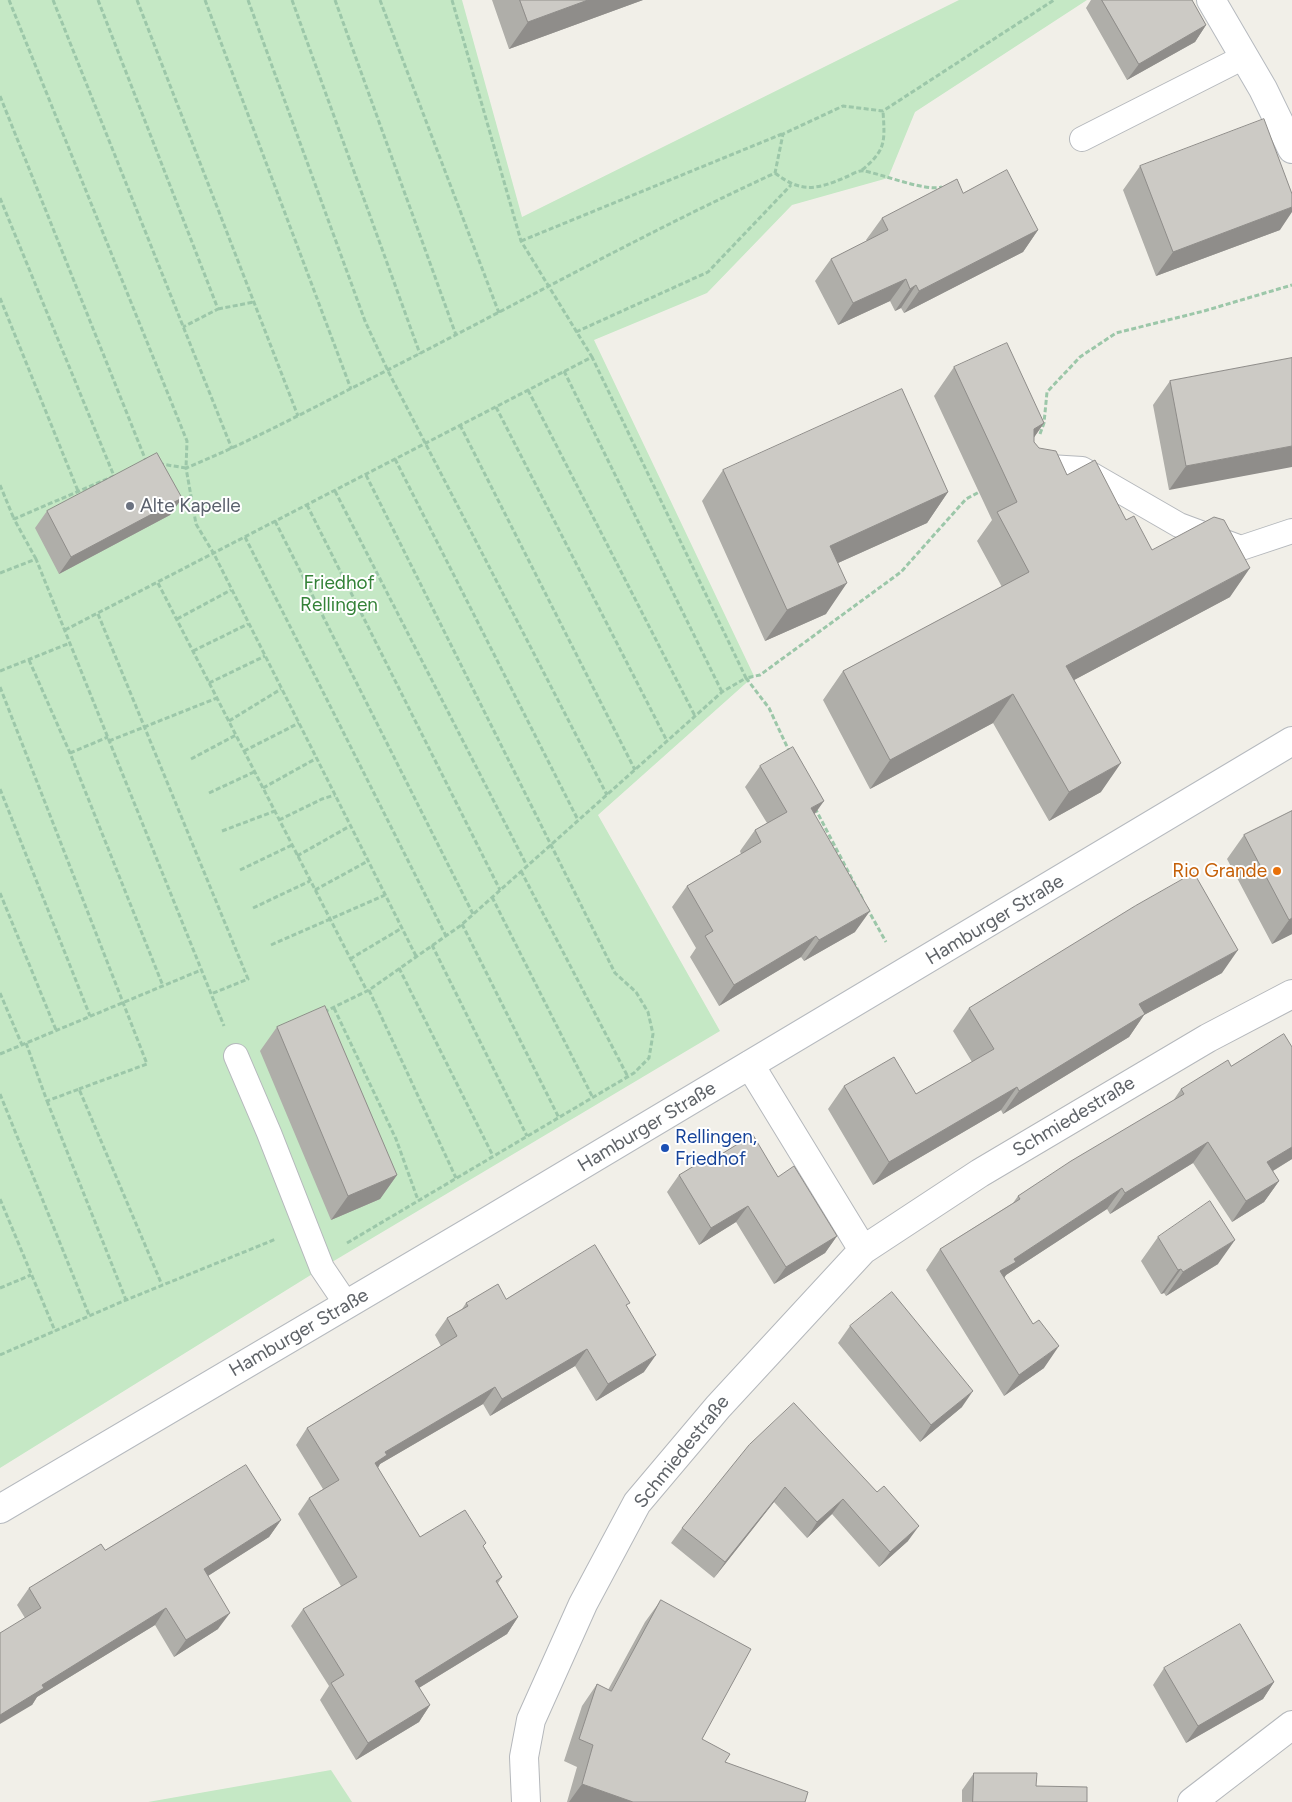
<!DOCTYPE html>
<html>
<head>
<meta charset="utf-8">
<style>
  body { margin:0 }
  canvas { display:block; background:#f1efe8 }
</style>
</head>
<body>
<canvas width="1292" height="1802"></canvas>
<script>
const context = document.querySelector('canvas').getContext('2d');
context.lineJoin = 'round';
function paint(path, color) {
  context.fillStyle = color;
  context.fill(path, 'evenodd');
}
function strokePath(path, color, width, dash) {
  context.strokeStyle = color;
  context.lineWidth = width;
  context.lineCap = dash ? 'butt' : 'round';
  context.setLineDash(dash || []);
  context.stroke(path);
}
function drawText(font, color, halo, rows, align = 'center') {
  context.font = font + ' Figtree,sans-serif';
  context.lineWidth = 4;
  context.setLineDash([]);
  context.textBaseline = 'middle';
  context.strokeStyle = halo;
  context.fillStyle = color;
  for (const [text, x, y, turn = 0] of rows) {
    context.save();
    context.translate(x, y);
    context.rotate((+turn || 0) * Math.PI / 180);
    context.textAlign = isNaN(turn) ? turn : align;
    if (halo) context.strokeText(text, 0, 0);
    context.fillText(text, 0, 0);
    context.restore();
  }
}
const green = new Path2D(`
  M0 0H462L522 217 959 0H1087L915 112 888 178 792 205 707 293 594 340 754 676 598 815 720 1031 322 1268 0 1468Z
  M331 1770 352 1802H148Z`);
const path = new Path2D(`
  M9 0 187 441 186 468 161 464
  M53 0 232 449
  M98 0 218 309 183 327
  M137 0 298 416
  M205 0 351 389
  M248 0 365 321 388 371 607 795
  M292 0 420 354
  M335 0 456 335
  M380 0 499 313
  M452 0 521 241 592 357
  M0 96 146 461
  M862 170C886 150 885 142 883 111
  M775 173C801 193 816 190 846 177 851 175 858 170 864 171 882 174 926 192 942 187
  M0 198 114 476
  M521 241 782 134
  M0 298 78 491
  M218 309 254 302
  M576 332 708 272 791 185
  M564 371 722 692
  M528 390 695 716
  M496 407 667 741
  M460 425 635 770
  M1040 434 1044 423 1047 392 1080 357 1116 333 1204 311 1292 285
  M395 459 578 820
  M0 485 14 519
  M335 491 527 866
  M307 505 500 890
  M275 521 473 914
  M245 537 446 936
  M36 559 14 519 114 476
  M0 573 36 559 224 1026
  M158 583 367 991
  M98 614 248 979 211 994
  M177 619 231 590
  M65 630 592 357 746 678 722 692 460 926 369 990 324 1012
  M193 651 248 624
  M29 660 70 753 163 986
  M0 671 70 643
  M209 683 265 656
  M0 687 147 1064 79 1089
  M229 721 281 689
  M109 741 217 698
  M244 751 299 723
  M70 753 108 737
  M790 753 769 708 746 678 760 675 901 572 966 499 981 491
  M191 759 236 735
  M263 788 317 758
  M0 789 90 1016
  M209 793 254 772
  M815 808 863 900
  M279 820 322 799 335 795
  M222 831 275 811
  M297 856 350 826
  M240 870 292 845
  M521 871 628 1077
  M315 890 368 861
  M0 893 56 1030
  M492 897 593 1098
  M253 908 310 881
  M867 908 886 942
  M462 924 559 1118
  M271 945 385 895
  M432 945 527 1136
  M416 956 214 554 196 524 186 468C242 445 296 417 350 389 492 318 630 240 775 173L783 134 843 106 883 111 1054 0
  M350 959 402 928
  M399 968 493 1156
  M369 990 456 1178
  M0 993 22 1045
  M334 1008 396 1139 418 1200
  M26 1043 47 1101 79 1089 162 1285
  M0 1054 201 970
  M0 1094 89 1315
  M47 1101 126 1300
  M0 1199 55 1331
  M347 1243 634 1073 649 1058 653 1034 648 1012 636 992 615 973 366 475
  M0 1288 31 1275
  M0 1355 126 1300 276 1239`);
const lane = new Path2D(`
  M1082 139 1244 57
  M1033 466 1082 469 1179 525 1241 548 1292 531
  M236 1056 269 1133 322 1268 347 1305`);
const street = new Path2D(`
  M750 1065 863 1250
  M526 1802 524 1757 531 1720 583 1604 637 1503 718 1407 863 1250 980 1173 1208 1038 1292 994
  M1192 1802 1292 1725`);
const secondary = new Path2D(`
  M1211 0 1263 89 1292 149
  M0 1509 483 1224 1292 741`);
const wall = new Path2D(`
  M492 0H643L509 49Z
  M1091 0H1192L1206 25 1195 42 1127 80 1086 8Z
  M1140 166 1280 230 1156 276 1123 190Z
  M963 193 1038 230 1023 252 904 313 901 308 895 311 890 301 838 325 815 281 831 259 867 241 866 240 882 218Z
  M1292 358 1169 490 1153 405 1170 381Z
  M954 367 1044 423 1034 437V442L1039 448 1067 475 1126 520 1152 550 1230 597 1074 680 1101 792 1049 821 993 723 870 789 823 700 843 671 1002 587 977 541 992 520 934 396Z
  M723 470 948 492 927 523 838 563 826 614 765 641 702 501Z
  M182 498 170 515 59 574 35 528 47 511Z
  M760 766 814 814 855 932 804 961 801 957 719 1006 690 957 696 948 672 907 687 886 741 854 740 851 755 830 767 823 745 787Z
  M1292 811V934L1272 944 1227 859 1244 835Z
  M1222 973 1144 1015 1129 1037 1003 1114 1001 1110 873 1185 828 1109 844 1086 916 1094 972 1062 953 1031 969 1008Z
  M277 1027 397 1175 380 1199 331 1220 260 1051Z
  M1292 1047V1159L1273 1171 1279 1181 1264 1202 1232 1222 1193 1163 1110 1214 1107 1209 1006 1275 1004 1278 1044 1368 1004 1396 926 1270 940 1249 1013 1203 1018 1196 1173 1101 1181 1089 1231 1066Z
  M716 1157 778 1177 837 1236 825 1253 774 1284 736 1222 699 1245 667 1192 679 1175Z
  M1158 1237 1218 1264 1166 1296 1164 1293 1161 1294 1141 1261Z
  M506 1299 627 1307 644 1372 596 1401 575 1366 490 1416 483 1404 380 1464 378 1468 420 1537 484 1547 502 1577 498 1583 518 1617 507 1634 419 1688 430 1705 419 1722 356 1760 320 1700 329 1686 291 1626 303 1609 341 1586 298 1514 309 1498 323 1489 296 1445 307 1428 441 1346 435 1335 447 1318 462 1309 466 1303Z
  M850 1326 962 1407 920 1442 838 1343Z
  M794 1403 908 1541 879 1567 832 1514 807 1538 774 1502 714 1578 671 1543 682 1528Z
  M281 1520 269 1537 208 1576 218 1629 174 1657 155 1625 37 1697 32 1705 25 1618 17 1605 29 1588 105 1550Z
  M661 1600 702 1739 725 1762 805 1802H567L577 1767 564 1761 582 1706 597 1684 608 1690 645 1622Z
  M1164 1668 1274 1682 1263 1699 1186 1743 1153 1685Z
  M974 1773 1036 1786 1087 1802H962V1790Z`);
const shadedWall = new Path2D(`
  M588 0H643L509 49 528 22Z
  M1206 25 1195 42 1127 80 1139 64Z
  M1292 207V212L1280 230 1156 276 1173 252Z
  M1038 230 1023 252 904 313 919 291Z
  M906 279 890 301 838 325 853 303Z
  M916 285 901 308 895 311 910 289Z
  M1044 423 1024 452 1034 429Z
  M1292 446V467L1169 490 1186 466Z
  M948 492 927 523 809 576 830 546Z
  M182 498 170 515 59 574 71 557Z
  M1250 568 1230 597 1046 695 1066 666Z
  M847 583 826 614 765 641 787 610Z
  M1013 694 993 723 870 789 890 760Z
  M1121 763 1101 792 1049 821 1069 792Z
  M824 801 809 822 811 808Z
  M870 911 855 932 804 961 819 940Z
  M1292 918V934L1272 944 1289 920Z
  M816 936 801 957 719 1006 734 985Z
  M1238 950 1222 973 1144 1015 1129 1037 1003 1114 1019 1091 1139 1004Z
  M1017 1087 1001 1110 873 1185 889 1162Z
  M1208 1142 1193 1163 1110 1214 1125 1193Z
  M1292 1147V1159L1253 1183 1267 1162Z
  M397 1175 380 1199 331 1220 348 1196Z
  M1279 1181 1264 1202 1232 1222 1246 1201Z
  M1122 1188 1107 1209 1006 1275 1001 1283 1000 1271 1014 1259Z
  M748 1206 736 1222 699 1245 711 1228Z
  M837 1236 825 1253 774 1284 786 1267Z
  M1235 1240 1218 1264 1166 1296 1183 1272Z
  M1181 1269 1164 1293 1161 1294 1178 1270Z
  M1059 1346 1044 1368 1004 1396 1019 1375Z
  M587 1349 575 1366 490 1416 502 1399Z
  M656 1355 644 1372 596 1401 608 1384Z
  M495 1387 483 1404 380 1464 375 1472V1463L385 1452Z
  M973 1391 962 1407 920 1442 931 1425Z
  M785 1487 774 1502 714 1578 725 1562Z
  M843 1499 832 1514 807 1538 817 1522Z
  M281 1520 269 1537 192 1586 204 1569Z
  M919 1526 908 1541 879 1567 890 1552Z
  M166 1608 155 1625 37 1697 32 1705 0 1724V1715L42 1685Z
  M230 1613 218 1629 174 1657 186 1640Z
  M518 1617 507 1634 404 1697 415 1681Z
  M1274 1682 1263 1699 1186 1743 1198 1726Z
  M430 1705 419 1722 356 1760 368 1743Z
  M582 1784 633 1802H569Z`);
const building = new Path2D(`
  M520 0H588L528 22Z
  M1102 0H1192L1206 25 1139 64Z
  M1264 119 1292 194V207L1173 252 1140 166Z
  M1007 170 1038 230 919 291 916 285 910 289 906 279 853 303 831 259 888 230 882 218 957 179 963 193Z
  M1007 343 1044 423 1034 429V442L1039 448 1056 451 1067 475 1095 460 1126 520 1134 516 1152 550 1214 517 1224 520 1250 568 1066 666 1121 763 1069 792 1013 694 890 760 843 671 1029 572 997 512 1017 502 954 367Z
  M1292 358V446L1186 466 1170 381Z
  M902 389 948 492 830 546 847 583 787 610 723 470Z
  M157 453 182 498 71 557 47 511Z
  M793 747 824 801 811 808 870 911 819 940 816 936 734 985 705 936 713 931 687 886 761 842 755 830 787 812 760 766Z
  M1292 811V918L1289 920 1244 835Z
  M1194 873 1238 950 1139 1004 1145 1014 1019 1091 1017 1087 889 1162 844 1086 894 1057 916 1094 994 1049 969 1008 1135 906Z
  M325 1006 397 1175 348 1196 277 1027Z
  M1284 1034 1292 1047V1147L1267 1162 1279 1181 1246 1201 1208 1142 1125 1193 1122 1188 1014 1259 1016 1262 1000 1271 1033 1324 1039 1320 1059 1346 1019 1375 940 1249 1020 1199 1018 1196 1071 1161 1184 1094 1181 1089 1228 1060 1231 1066Z
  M753 1135 778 1177 794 1166 837 1236 786 1267 748 1206 711 1228 679 1175 714 1154 716 1157Z
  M1210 1201 1235 1240 1183 1272 1181 1269 1178 1270 1158 1237Z
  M595 1245 630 1303 626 1305 656 1355 608 1384 587 1349 502 1399 495 1387 385 1452 387 1455 375 1463 420 1537 465 1510 486 1543 483 1546 502 1577 496 1581 518 1617 415 1681 430 1705 368 1743 331 1683 344 1675 303 1609 357 1577 309 1498 339 1480 307 1428 457 1336 447 1318 468 1306 466 1303 498 1284 506 1299Z
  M892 1292 973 1391 931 1425 850 1326Z
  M794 1403 877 1492 884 1486 919 1526 890 1552 843 1499 817 1522 785 1487 725 1562 682 1528 749 1445Z
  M246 1465 281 1520 204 1569 230 1613 186 1640 166 1608 42 1685 44 1688 0 1715V1633L41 1608 29 1588 101 1544 105 1550Z
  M661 1600 751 1649 702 1739 730 1754 725 1762 808 1792 805 1802H633L582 1784 593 1745 579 1739 597 1684 611 1691Z
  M1240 1624 1274 1682 1198 1726 1164 1668Z
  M974 1773H1037L1036 1786 1087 1787V1802H973Z`);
const markers = [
  [130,506,5,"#6b7280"],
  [1277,871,5,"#e8710a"],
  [665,1148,5,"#1a4fb4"]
];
const worshipNames = [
  ["Alte Kapelle",140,506]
];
const parkNames = [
  ["Friedhof",339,583],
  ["Rellingen",339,605]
];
const foodNames = [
  ["Rio Grande",1267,871]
];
const streetNames = [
  ["Hamburger Straße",995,920,-31],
  ["Schmiedestraße",1074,1117,-31],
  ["Hamburger Straße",647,1127,-31],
  ["Hamburger Straße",299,1333,-30],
  ["Schmiedestraße",682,1452,-51]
];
const transitNames = [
  ["Rellingen,",675,1137],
  ["Friedhof",675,1159]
];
paint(green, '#c5e8c5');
strokePath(lane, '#b5b8bc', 26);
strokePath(street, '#b5b8bc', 30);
strokePath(secondary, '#b6babf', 30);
strokePath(path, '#9cc7a9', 3, [5, 2.5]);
strokePath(lane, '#fff', 24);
strokePath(street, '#fff', 28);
strokePath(secondary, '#fff', 28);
paint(wall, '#afaea9');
paint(shadedWall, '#8f8d8a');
paint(building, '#cccac5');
strokePath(building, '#8f8d8a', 1);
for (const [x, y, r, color] of markers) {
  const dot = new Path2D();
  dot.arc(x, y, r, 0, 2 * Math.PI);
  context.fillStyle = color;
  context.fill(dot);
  strokePath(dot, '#fff', 2);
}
drawText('19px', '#5b616d', '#fff', worshipNames, 'left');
drawText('19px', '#348238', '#fff', parkNames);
drawText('19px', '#c56008', '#fff', foodNames, 'right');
drawText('19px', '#5f6368', '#fff', streetNames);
drawText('19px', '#164399', '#fff', transitNames, 'left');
</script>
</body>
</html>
